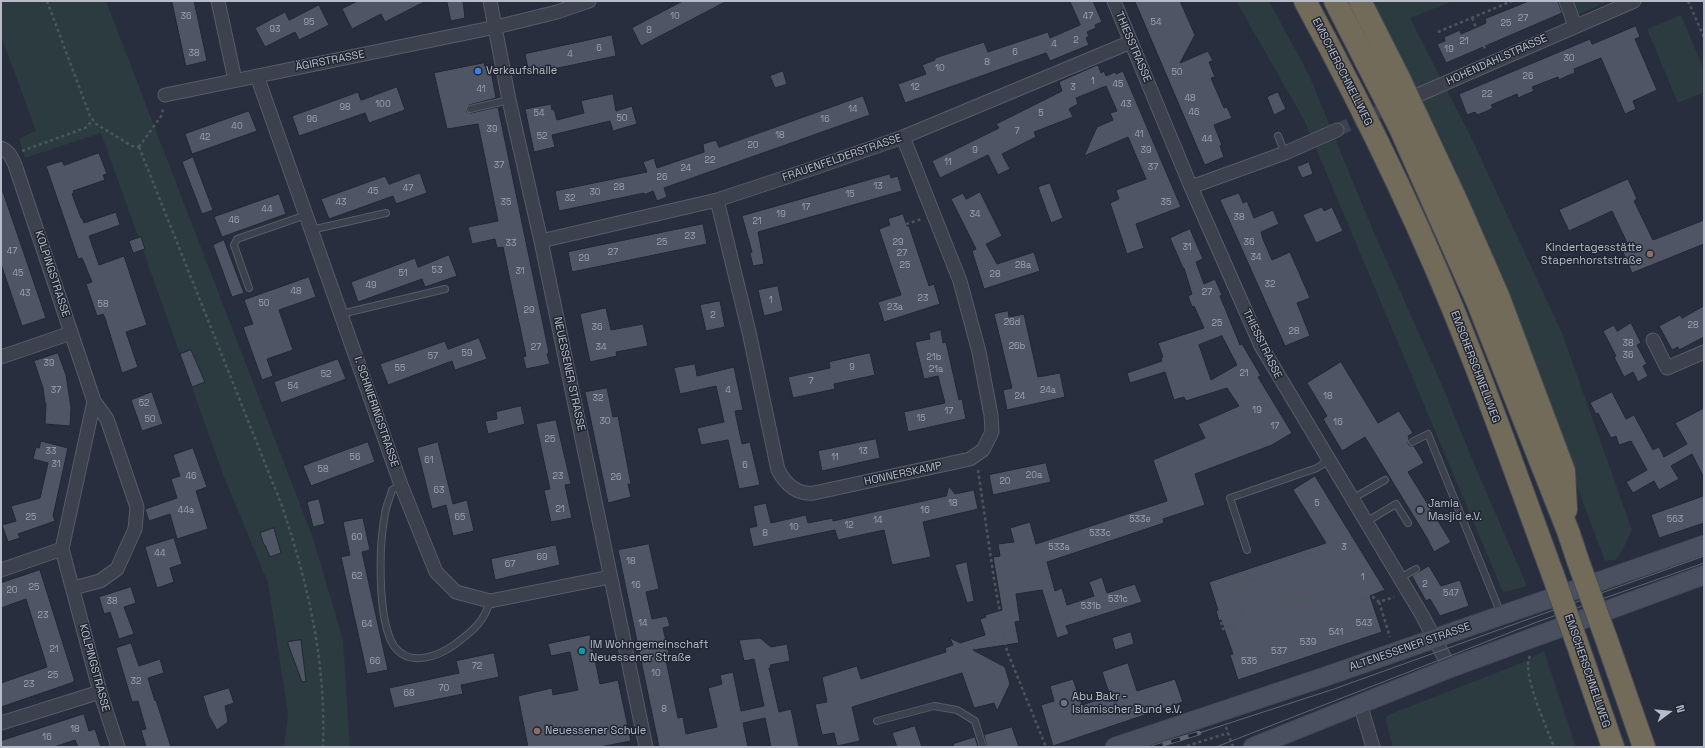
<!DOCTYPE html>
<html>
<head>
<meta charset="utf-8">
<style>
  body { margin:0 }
  #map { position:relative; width:1705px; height:748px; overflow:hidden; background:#282e3d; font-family:"Space Grotesk",sans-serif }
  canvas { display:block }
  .frame { position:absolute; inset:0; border:2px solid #b8bcc8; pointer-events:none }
  .north { position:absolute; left:1649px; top:692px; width:40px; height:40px; -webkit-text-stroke:3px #212632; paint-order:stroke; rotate:74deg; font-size:11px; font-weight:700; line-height:16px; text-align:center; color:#b8bcc8 }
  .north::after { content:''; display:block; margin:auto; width:14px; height:18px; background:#b8bcc8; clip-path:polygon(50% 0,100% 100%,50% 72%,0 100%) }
</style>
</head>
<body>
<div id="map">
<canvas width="1705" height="748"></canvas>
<div class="frame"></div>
<div class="north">N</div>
</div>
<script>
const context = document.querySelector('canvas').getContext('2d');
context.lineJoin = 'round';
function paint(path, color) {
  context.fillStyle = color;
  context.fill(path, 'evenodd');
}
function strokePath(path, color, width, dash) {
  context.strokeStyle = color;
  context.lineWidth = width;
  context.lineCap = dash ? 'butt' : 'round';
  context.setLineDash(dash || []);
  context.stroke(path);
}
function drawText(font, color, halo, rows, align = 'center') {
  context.font = font + ' "Space Grotesk",sans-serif';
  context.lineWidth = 3;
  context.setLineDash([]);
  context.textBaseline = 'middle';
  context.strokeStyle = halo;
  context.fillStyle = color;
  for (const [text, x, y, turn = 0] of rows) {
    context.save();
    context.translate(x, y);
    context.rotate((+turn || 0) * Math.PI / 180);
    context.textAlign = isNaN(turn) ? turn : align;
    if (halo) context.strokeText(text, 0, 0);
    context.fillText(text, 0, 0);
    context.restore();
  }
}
const green = new Path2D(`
  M1 1H106L313 538 343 640 350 747H284L288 714 268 583 224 477 101 133 25 158 19 138 36 131 1 36Z
  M1236 1H1269L1309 75 1372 228 1442 385 1472 459 1527 586 1503 592 1304 120Z
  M1370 1H1453L1410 18 1471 137 1562 333 1632 530 1622 551 1615 560 1605 561 1524 345 1447 154Z
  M1574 1H1610L1579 14Z
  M1681 15 1704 70V92L1678 103 1647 29Z
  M1544 651 1576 747H1393L1385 719 1388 715 1524 662Z`);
const building = new Path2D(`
  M172 1H194L207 61 186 66Z
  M358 1H426L385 22 381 14 352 29 342 9Z
  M447 1H463L465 18 451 21Z
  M683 1H727L641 46 632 28Z
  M1070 1H1093L1102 22 1095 25 1096 28 1087 32 1089 36 1086 38 1089 45 1050 61 1046 53 905 103 898 84 926 74 922 65 935 60V58L984 42 988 52 1048 32 1050 38 1080 25Z
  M1135 1H1180L1195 35 1180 63 1208 51 1213 61 1209 62 1215 77 1211 78 1224 108 1227 107 1232 118 1214 125 1222 145 1220 146 1224 157 1205 165Z
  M1529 1H1558L1562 13 1446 63 1437 44 1445 41 1444 37 1460 30 1461 34 1475 28 1486 23 1485 19Z
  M319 5 329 25 299 40 295 32 265 47 255 28 285 12 289 20Z
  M1636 26 1640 37 1635 39 1657 90 1633 101 1636 109 1625 114 1601 58 1574 69 1575 73 1567 76 1559 80 1558 77 1532 87 1534 91 1518 98 1517 94 1491 105 1493 108 1485 112 1477 115 1475 112 1467 115 1459 94 1590 39 1592 44Z
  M612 35 616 56 529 74 525 54Z
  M484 63 485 67 490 66 496 98 469 105 466 110 467 112 471 113 498 107 549 353 547 354 550 364 526 369 523 357 526 356 503 247 497 248 495 239 472 244 468 227 498 221 478 124 447 129 434 73Z
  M1098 65 1101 73 1104 71 1106 76 1115 72 1116 74 1123 71 1181 207 1136 224 1144 248 1127 254 1110 203 1119 199 1116 190 1146 179 1128 137 1084 156 1097 127 1113 120 1110 113 1117 111 1106 86 1076 98 1078 104 1069 109 1073 117 1034 132 1036 137 1002 154 1010 169 998 175 988 155 940 178 932 161 999 128 996 124 1062 91 1059 82Z
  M783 71 787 84 775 88 770 76Z
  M397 87 405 110 369 123 365 113 299 136 292 116 358 92 361 100Z
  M1278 92 1286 109 1274 115 1267 97Z
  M613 94 616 111 632 106 637 124 613 131 610 121 552 135 555 147 534 152 525 109 551 104 552 110 554 109 557 120 584 113 581 101Z
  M863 96 870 115 664 188 667 197 657 201 653 191 644 195V193L559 211 555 191 647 172 643 162 654 158 657 168 704 152 703 144 716 140 719 147Z
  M249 111 257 131 192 154 185 134Z
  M99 153 107 174 103 175 105 180 73 191 74 193 72 194 81 218H82L84 223 116 212 120 225 89 236 99 265 124 256 147 325 126 332 138 367 122 373 105 318 103 314 97 316 86 284 92 282 82 258 78 259 46 166 62 161 64 165Z
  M193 157 213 210 202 214 182 162Z
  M1309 162 1313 174 1302 178 1297 167Z
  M420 173 427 193 396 204 393 196 329 219 321 199 385 176 389 184Z
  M890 174 891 178 898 176 902 191 758 232 764 264 753 266 750 253 752 252 742 216Z
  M1628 179 1637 199 1634 201 1653 240 1704 220V244L1632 273 1623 252 1630 249 1612 211 1569 231 1559 210Z
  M1050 183 1063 218 1051 223 1038 187Z
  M3 192 46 318 22 326 1 264V193Z
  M980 192 1002 236 986 244 997 264 1034 252 1040 271 984 289 972 251 976 249 951 199 963 193 966 199Z
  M1239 193 1243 203 1247 201 1254 218 1273 210 1279 224 1261 232 1263 239 1272 260 1290 252 1310 298 1297 303 1310 336 1285 346 1220 200Z
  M279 194 286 214 222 237 214 217Z
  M1322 207 1324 211 1332 207 1343 231 1316 243 1303 215Z
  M903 214 907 226H909L929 286 934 284 940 304 884 322 878 302 901 295 879 229 890 225 888 219Z
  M703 224 707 244 572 272 568 252Z
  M1190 229 1203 259 1196 262 1204 284 1215 279 1222 295 1220 296 1240 345 1242 344 1261 376 1258 377 1292 433 1272 445 1195 474 1205 505 1163 519 1164 523 1047 562 1055 591 1062 588 1067 605 1094 596 1089 582 1102 577 1107 593 1135 584 1142 602 1066 626 1069 634 1057 638 1042 590 1016 594 1020 621 1015 622 1019 643 973 650 1005 667 1010 684 997 711 994 703 974 708 962 673 852 707 860 741 837 746 834 733 822 735 815 704 827 702 822 677 857 666 861 679 946 652 945 648 953 645 950 638 960 643 985 635 980 619 986 617 985 615 1002 610 993 557 1000 556 998 544 1014 542 1010 528 1030 522 1036 544 1167 501 1153 460 1205 438 1198 424 1239 406 1227 388 1186 401 1184 397 1174 400 1165 372 1130 383 1127 373 1162 361 1161 358 1163 357 1158 343 1204 328 1194 306 1192 307 1188 296 1192 294 1184 268H1183L1170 238ZM1222 336 1237 365 1211 380 1199 345Z
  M141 237 145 249 133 253 129 241Z
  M224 240 244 293 232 297 213 245Z
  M449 255 457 276 425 287 422 279 358 302 351 282 415 258 418 267Z
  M309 277 316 297 279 310 293 350 267 359 273 376 262 380 243 327 253 324 244 300Z
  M778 286 783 311 764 316 758 290Z
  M720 301 725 327 706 331 700 305Z
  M1704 306V337L1679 350 1678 347 1672 350 1659 326 1680 315 1682 318Z
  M606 308 611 330 643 324 648 346 616 352 617 356 590 362 580 314Z
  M1008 311 1009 317 1024 314 1038 377 1060 373 1065 397 1007 410 1003 390 1012 388 994 314Z
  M1631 323 1641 343 1637 345 1647 364 1643 366 1648 376 1638 382 1633 372 1624 377 1614 357 1616 356 1603 331 1614 325 1617 331Z
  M941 330 943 343 946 342 959 400 962 399 966 419 908 432 904 412 945 403 938 376 924 379 915 342 930 339 929 333Z
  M479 338 487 359 455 370 452 361 388 385 380 364 445 341 448 349Z
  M191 350 205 382 192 387 180 354Z
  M58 353 66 375 71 408 70 426 45 424 46 403H45L43 388 34 361Z
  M870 353 875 375 834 384 835 389 793 398 788 377 830 368 829 362Z
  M338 359 346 379 281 403 274 382Z
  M1341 362 1378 423 1399 411 1413 433 1408 436 1409 438 1408 444 1410 446H1414L1424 463 1408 472 1451 542 1434 552 1427 538 1365 437 1342 451 1323 419 1327 416 1307 383Z
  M695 364 697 376 734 367 743 410 735 411 742 444 750 442 760 485 739 489 728 440 701 445 697 428 724 422 716 386 680 394 674 368Z
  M607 388 613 417 618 416 631 484H628L631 497 608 503 585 392Z
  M152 392 163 424 142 431 131 400Z
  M1612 392 1626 419 1634 415 1653 450 1659 447 1664 457 1687 444 1675 423 1704 408V478L1692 454 1671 466 1679 479 1659 490 1654 481 1633 493 1626 482 1647 470 1631 441 1619 445 1616 436 1611 438 1598 413 1596 414 1590 403Z
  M521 406 525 424 488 434 485 421 497 419 496 412Z
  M556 420 571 484 565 485 572 518 551 522 544 490 550 489 536 424Z
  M876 439 880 458 822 471 818 451Z
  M41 441 68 448 53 516 55 521 18 534 20 538 8 542 2 525 16 521 11 506 40 498 48 463 33 459 36 447 39 448Z
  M368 442 375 462 311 486 303 466Z
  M438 442 453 504 467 500 474 531 453 536 446 505 432 509 417 448Z
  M193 448 207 487 196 491 208 529 177 539 170 514 149 521 145 509 177 498 171 479 180 476 173 455Z
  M1046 463 1051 482 993 495 989 475Z
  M1315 476 1385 590 1370 596 1382 632 1238 680 1230 655 1233 654 1221 620 1219 621 1216 611 1218 610 1209 582 1326 543 1293 490Z
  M949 486 955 494 974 490 978 509 923 522 931 557 892 565 884 530 838 540 835 530 753 547 749 528 757 526 753 506 766 503 771 523 806 515 808 523 833 518V521L946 496Z
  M1704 496V523L1659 538 1651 515Z
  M319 499 325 524 313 527 307 502Z
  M363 518 370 550 362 552 388 670 367 674 341 557 350 555 343 522Z
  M274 528 281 553 270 557 265 545H264L260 533Z
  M174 538 182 564 170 568 174 582 157 588 145 547Z
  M649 544 659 589 646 592 652 619 667 616 670 626 663 628 669 654 665 655 678 718 683 717 686 734 717 727 708 688 722 684 720 675 733 672 741 711 764 706 754 659 744 661 739 640 760 638 771 647 787 644 790 661 770 665 771 668H769L779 712 791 709 799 747H771L765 718 743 723 748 747H659L618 550Z
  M556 545 560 565 495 580 491 559Z
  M967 562 974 601 967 603 955 565Z
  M1429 566 1441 586 1460 580 1469 606 1440 616 1430 599 1426 601 1412 576Z
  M40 570 75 682 73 681 74 682 1 707V683L47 667 26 599 1 608V583Z
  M131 587 136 603 124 607 134 634 119 639 110 612 104 614 99 597Z
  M1131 632 1134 644 1115 650 1112 638Z
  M590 635 600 684 618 680 631 741 600 747H528L518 696 552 688 553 695 578 690 570 652 551 656 548 644Z
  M301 640 306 681 302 682 288 644V642Z
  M131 643 139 666 160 659 164 673 148 678 155 701 156 700 171 747H146L141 730 146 729 138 701 132 702 116 648Z
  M494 653 499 677 461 685 463 694 394 708 389 688 459 673 456 661Z
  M1128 663 1137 691 1175 679 1183 702 1053 746 1041 705 1054 701 1050 686 1073 679 1082 705 1110 696 1102 672Z
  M229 688 234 703 225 706 228 722 217 730 209 716 203 696Z
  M84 714 89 731 95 729 101 747H78L75 740 54 747H1V741Z
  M915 726 922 747H897L892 733Z
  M1012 727 1019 747H987L984 735Z
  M975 737 978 747H954L953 744Z`);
const minorTunnel = new Path2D(`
  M1337 130 1394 105`);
const path = new Path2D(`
  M47 1 90 116 96 124 132 146 139 147
  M1688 1 1704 37
  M1472 18 1486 51
  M1438 32 1512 1
  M139 147 282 506C309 587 326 662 323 747
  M139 147 162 115 163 108
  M22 151 85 128 93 120
  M906 224 922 219
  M978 470 994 579 1007 651 1046 747
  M1309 553 1320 554 1341 586 1346 604 1315 596 1279 608 1248 600 1239 582C1251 580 1266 579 1277 573 1290 565 1294 559 1309 553Z
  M1287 595 1311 603
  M1379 602 1390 637
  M1237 620 1248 600
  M1221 622 1223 629 1231 626 1235 637 1241 642 1346 604 1373 597 1379 602 1394 597
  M1231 626 1237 621 1278 608
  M1530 656C1521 673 1547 728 1554 747
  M1226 727 1233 747
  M1187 746 1228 733`);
const service = new Path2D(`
  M470 109 509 100
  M1278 136 1285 153
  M311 230 386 213
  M249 288 234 245 237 239 306 215
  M341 314 445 289
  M1412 442 1428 434 1501 614
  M401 485 392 490C390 498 386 506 385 514 379 544 377 620 394 646 409 667 437 657 454 645 471 632 484 623 490 601
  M1352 499 1385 480
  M1366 522 1396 504 1408 523
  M1247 550 1230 498 1317 468 1329 460
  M1400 578 1416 569
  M877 721 934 706 957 710 975 721 983 747`);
const minor = new Path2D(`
  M218 1 235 80
  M490 1 509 100 541 241 646 747
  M1114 1 1191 187 1261 346 1422 615 1450 668
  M1566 1 1575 26
  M257 76 401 485 436 572 456 592 490 601 610 577
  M165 95 496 27 557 12 589 1
  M1418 95 1634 1
  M1 148C9 151 12 158 15 165L94 401 62 549 100 692 118 747
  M1191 187 1285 153 1337 130
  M717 200 749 332 778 470C785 483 796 495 814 493L970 459 983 450 992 432 991 415 979 352 960 281 903 137
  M541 241 717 200 814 168 903 137 1131 42
  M1653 340 1667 368 1704 352
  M1 357 71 333
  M1 570 62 549
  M73 588 100 581 117 569 135 529 137 507 107 419 94 401
  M1360 704 1373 747
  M1 723 100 692`);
const secondary = new Path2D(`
  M1115 747 1321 678 1704 545
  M1253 747 1450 668 1704 575`);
const motorway = new Path2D(`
  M1305 1C1367 115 1424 233 1471 354 1500 427 1526 502 1553 575
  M1335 1 1400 128 1477 301 1568 531 1578 561
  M1360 1 1399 78 1457 202 1499 298 1564 471 1566 510
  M1606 638 1644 747
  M1576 640 1613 747`);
const tram = new Path2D(`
  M1199 733 1334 689 1704 556
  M1216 747 1537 622 1704 563`);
const rail = new Path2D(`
  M1154 747 1199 733`);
const motorwayBridge = new Path2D(`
  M1578 561 1606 638
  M1553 575 1576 640`);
const markers = [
  [478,71,4,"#3f7fe0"],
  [1650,254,4,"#8d6e63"],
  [1420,510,4,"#6b7280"],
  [582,651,4,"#0f9aa8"],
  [1064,703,4,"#6b7280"],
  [537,731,4,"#8d6e63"]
];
const numberNames = [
  ["36",186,17],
  ["10",675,17],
  ["47",1088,17],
  ["27",1523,19],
  ["95",309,23],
  ["54",1156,23],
  ["25",1506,24],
  ["93",275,30],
  ["8",649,31],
  ["2",1076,41],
  ["21",1464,42],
  ["4",1054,45],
  ["6",599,49],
  ["19",1449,50],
  ["6",1015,53],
  ["38",194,54],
  ["4",570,55],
  ["30",1569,59],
  ["8",987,63],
  ["10",940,69],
  ["50",1177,73],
  ["26",1528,77],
  ["1",1093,82],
  ["45",1118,85],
  ["12",915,88],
  ["3",1073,88],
  ["41",481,90],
  ["22",1487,95],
  ["48",1190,99],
  ["100",383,105],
  ["43",1126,105],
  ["98",345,108],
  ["14",853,110],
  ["46",1194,113],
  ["54",539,114],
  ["5",1041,114],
  ["50",622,119],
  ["96",312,120],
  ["16",825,120],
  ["40",237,127],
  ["39",492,130],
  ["7",1017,132],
  ["41",1139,135],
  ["18",780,136],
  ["52",542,137],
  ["42",205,138],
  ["44",1207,140],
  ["20",753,146],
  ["9",975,151],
  ["39",1146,151],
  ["22",710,161],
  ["11",948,163],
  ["37",499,166],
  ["37",1153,168],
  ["24",686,169],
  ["26",662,178],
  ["13",878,187],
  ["28",619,188],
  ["47",408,189],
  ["45",373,192],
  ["30",595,193],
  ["15",850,195],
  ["32",570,199],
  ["43",341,203],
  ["35",506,203],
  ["35",1166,203],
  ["17",806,208],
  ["44",267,210],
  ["19",781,215],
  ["34",975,215],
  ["38",1239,218],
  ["46",234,221],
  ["21",757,222],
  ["23",690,237],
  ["25",662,243],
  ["29",898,243],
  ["36",1249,243],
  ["33",511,244],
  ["31",1187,248],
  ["47",12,252],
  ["27",613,253],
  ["27",902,254],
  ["34",1256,258],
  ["29",584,259],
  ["25",905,266],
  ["28a",1023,266],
  ["53",437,271],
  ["31",520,272],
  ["45",18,274],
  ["51",403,274],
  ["28",995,275],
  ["32",1270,285],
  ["49",371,286],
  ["48",296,292],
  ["27",1207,293],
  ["43",25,294],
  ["23",923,299],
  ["1",771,301],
  ["50",264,304],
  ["58",103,305],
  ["23a",895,308],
  ["29",529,311],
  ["2",713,316],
  ["26d",1012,323],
  ["25",1217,324],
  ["28",1693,326],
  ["36",597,328],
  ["28",1294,332],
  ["38",1628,344],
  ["26b",1017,347],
  ["27",536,348],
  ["34",601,348],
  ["59",467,354],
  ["36",1628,356],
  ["57",433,357],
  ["21b",934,358],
  ["39",49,364],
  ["9",852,368],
  ["55",400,369],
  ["21a",936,370],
  ["21",1244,374],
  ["52",326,375],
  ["7",811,382],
  ["54",293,387],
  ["37",56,391],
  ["4",728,391],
  ["24a",1048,391],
  ["24",1020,397],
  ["18",1328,397],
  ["32",598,399],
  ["52",144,404],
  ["19",1257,411],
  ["17",949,412],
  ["15",921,419],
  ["50",150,420],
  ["30",605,422],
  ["16",1338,423],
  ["17",1275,427],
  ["25",550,440],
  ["33",51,452],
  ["13",863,452],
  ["56",355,458],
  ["11",835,458],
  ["61",429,461],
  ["31",56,465],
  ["6",745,466],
  ["58",323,470],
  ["20a",1034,476],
  ["46",191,477],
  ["23",558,477],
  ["26",616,478],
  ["20",1005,482],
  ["63",439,491],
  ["18",953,504],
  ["5",1317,504],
  ["21",560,510],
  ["44a",186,511],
  ["16",925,511],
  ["25",31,518],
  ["65",460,518],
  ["533e",1140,520],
  ["563",1675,520],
  ["14",878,521],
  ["12",849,526],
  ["10",794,528],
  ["8",765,534],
  ["533c",1100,534],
  ["60",357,538],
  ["533a",1059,548],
  ["3",1344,548],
  ["44",160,554],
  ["69",542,558],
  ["18",631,562],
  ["67",510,565],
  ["62",357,577],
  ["1",1363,578],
  ["2",1425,585],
  ["16",636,586],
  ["25",34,588],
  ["20",12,591],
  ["547",1451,594],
  ["531c",1118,600],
  ["38",112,602],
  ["531b",1091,607],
  ["23",43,616],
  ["14",643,624],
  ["543",1364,624],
  ["64",367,625],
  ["541",1336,633],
  ["539",1308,643],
  ["21",54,650],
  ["537",1279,652],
  ["66",375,662],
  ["535",1249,662],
  ["72",477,667],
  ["10",656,674],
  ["25",53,676],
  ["32",136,682],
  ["23",29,685],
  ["70",444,689],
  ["68",409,694],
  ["8",664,710],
  ["18",75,730],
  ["16",47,738]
];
const streetNames = [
  ["THIESSTRASSE",1133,47,67],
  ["HOHENDAHLSTRASSE",1497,60,-24],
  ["ÄGIRSTRASSE",330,61,-11],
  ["EMSCHERSCHNELLWEG",1342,72,63],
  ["FRAUENFELDERSTRASSE",842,158,-19],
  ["KOLPINGSTRASSE",52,274,72],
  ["THIESSTRASSE",1262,344,64],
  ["EMSCHERSCHNELLWEG",1475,367,69],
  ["NEUESSENER STRASSE",569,374,78],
  ["I. SCHNIERINGSTRASSE",376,412,71],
  ["HONNERSKAMP",903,474,-12],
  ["ALTENESSENER STRASSE",1410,647,-19],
  ["KOLPINGSTRASSE",94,668,75],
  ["EMSCHERSCHNELLWEG",1587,671,71]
];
const poiNames = [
  ["Verkaufshalle",486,71],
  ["Kindertagesstätte",1642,248,"right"],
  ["Stapenhorststraße",1642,261,"right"],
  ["Jamia",1428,504],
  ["Masjid e.V.",1428,517],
  ["IM Wohngemeinschaft",590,645],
  ["Neuessener Straße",590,658],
  ["Abu Bakr -",1072,697],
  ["Islamischer Bund e.V.",1072,710],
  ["Neuessener Schule",545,731]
];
paint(green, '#2b3b3f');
paint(building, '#4f5565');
strokePath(building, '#232834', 1);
strokePath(minorTunnel, '#3e4352', 13, [13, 6]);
strokePath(service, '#575c68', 8);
strokePath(minor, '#575c68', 15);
strokePath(secondary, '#454a56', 20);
strokePath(motorway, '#444955', 24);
strokePath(path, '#4a585d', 2.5, [3, 3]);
strokePath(service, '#3c414d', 6);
strokePath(minor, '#3c414d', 13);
strokePath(secondary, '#4a505f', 18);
strokePath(motorway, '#726b5a', 22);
strokePath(tram, '#5e6573', 1);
strokePath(rail, '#5e6573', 4.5);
strokePath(rail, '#212632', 3, [9]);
strokePath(motorwayBridge, '#444955', 24, []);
strokePath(motorwayBridge, '#726b5a', 22);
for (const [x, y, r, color] of markers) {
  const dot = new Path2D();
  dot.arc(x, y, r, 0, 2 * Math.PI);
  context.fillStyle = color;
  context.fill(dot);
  strokePath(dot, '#212632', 1.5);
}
drawText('9px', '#9ea2af', null, numberNames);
drawText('11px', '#b8bcc8', '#212632', streetNames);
drawText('11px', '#b8bcc8', '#212632', poiNames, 'left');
</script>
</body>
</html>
